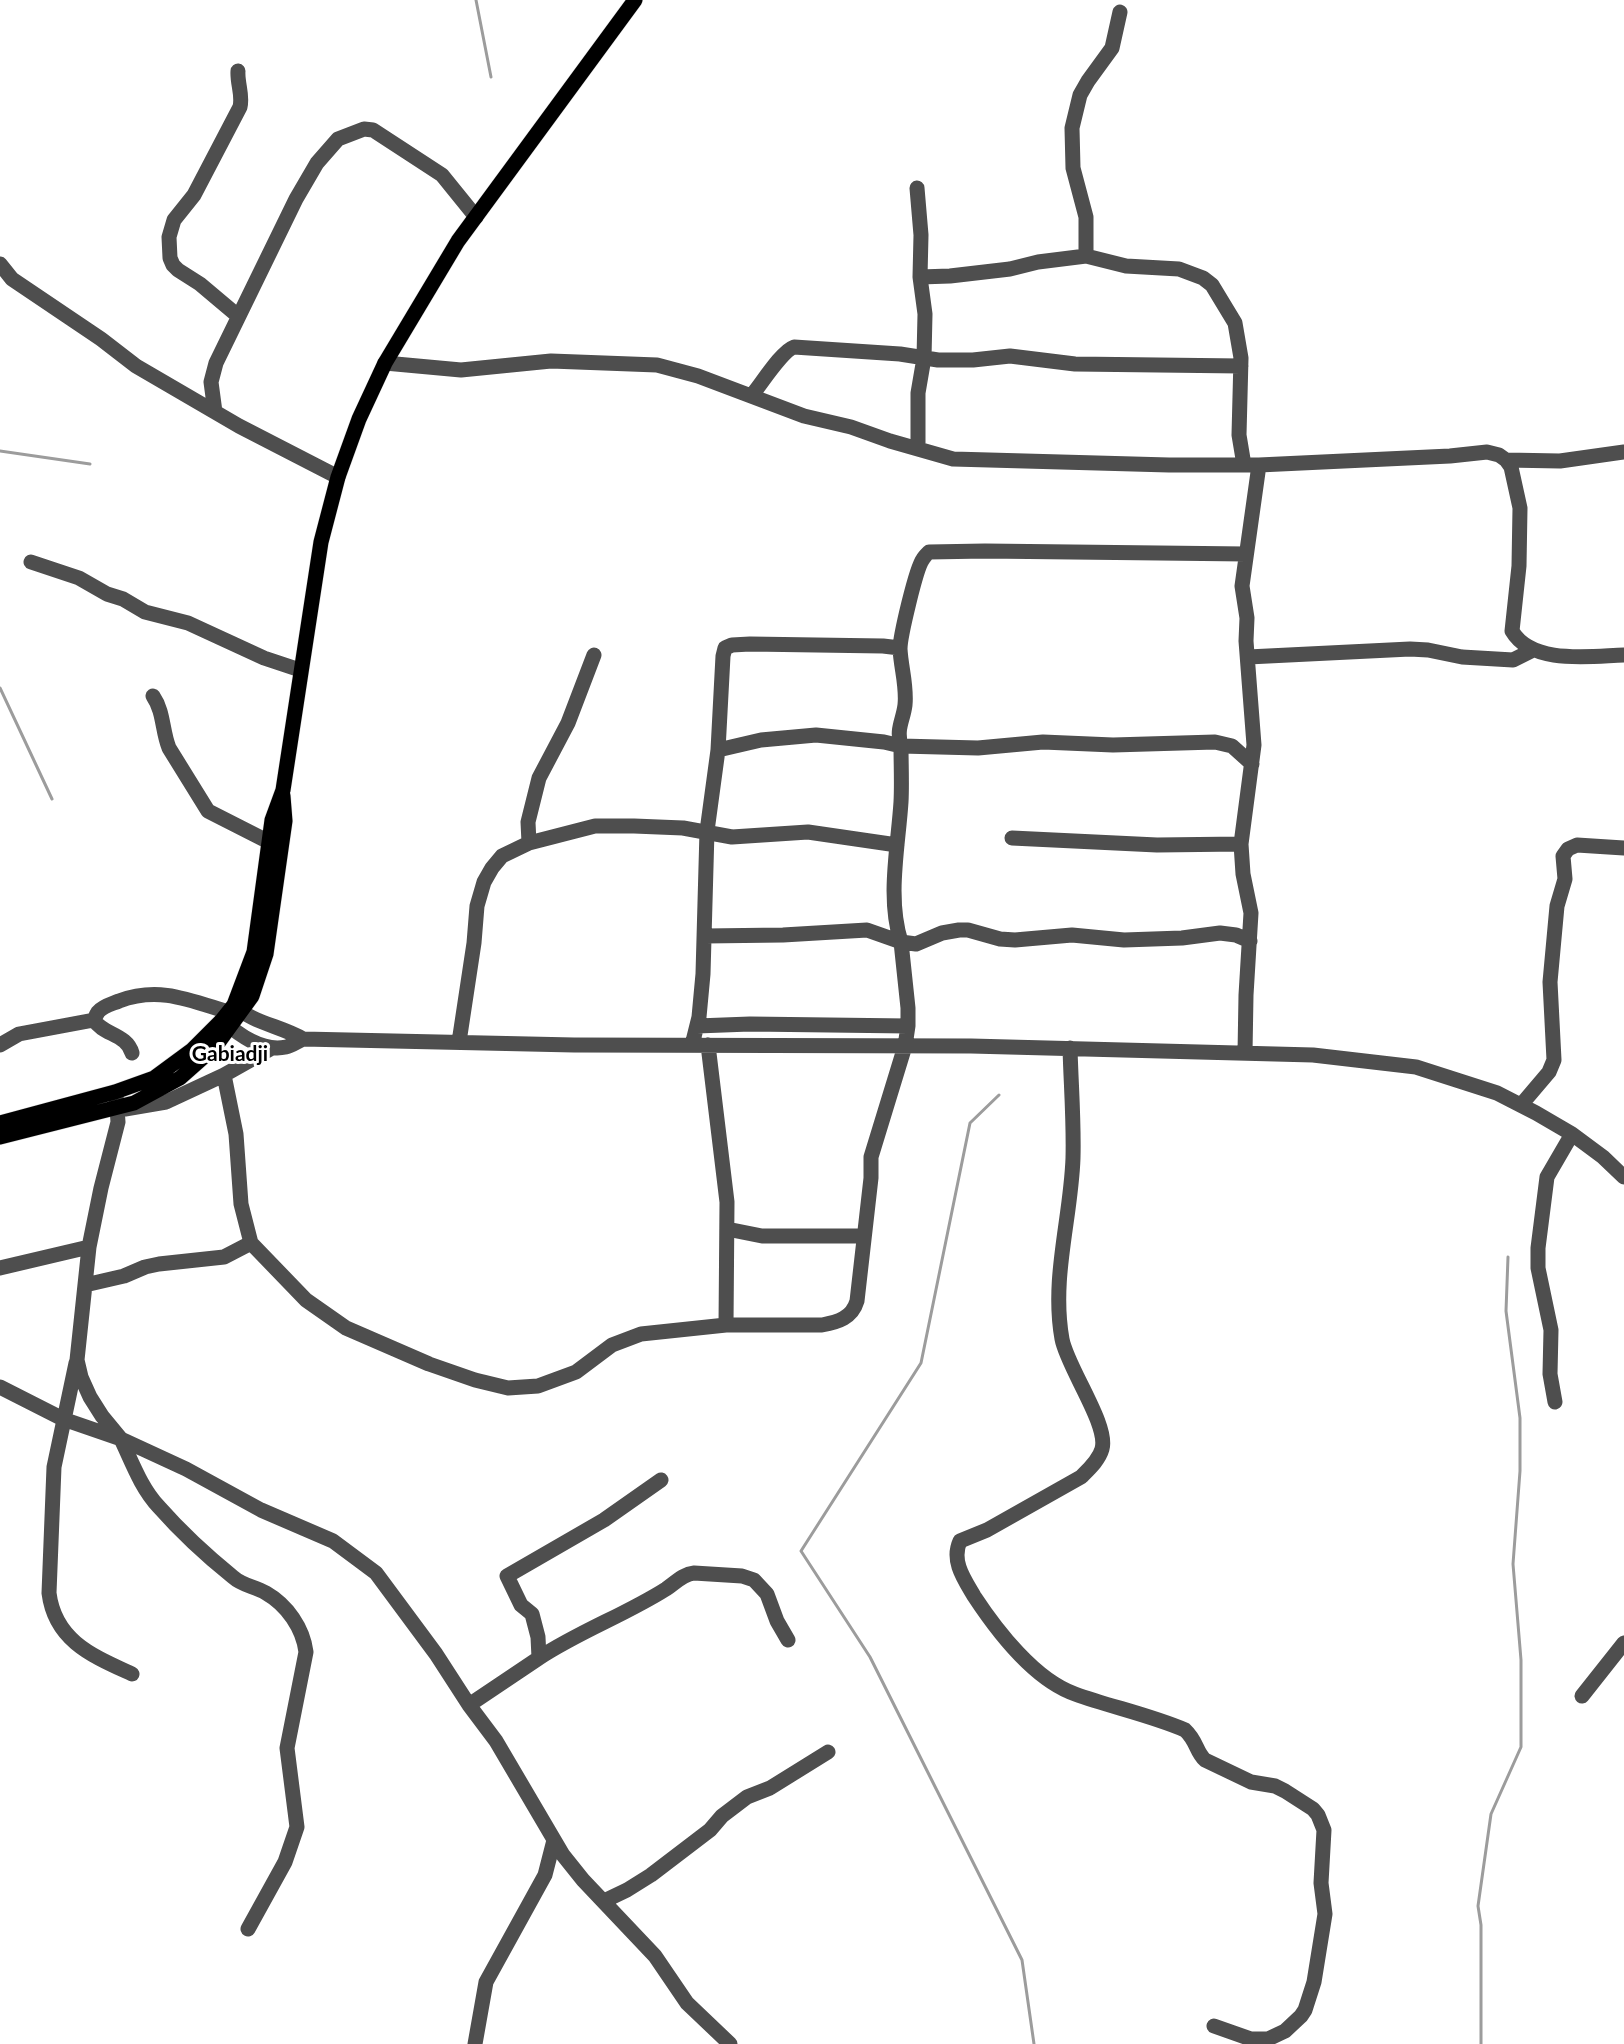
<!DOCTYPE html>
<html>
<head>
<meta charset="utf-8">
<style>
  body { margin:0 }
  canvas { display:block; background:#fff }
</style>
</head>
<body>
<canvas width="1624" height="2044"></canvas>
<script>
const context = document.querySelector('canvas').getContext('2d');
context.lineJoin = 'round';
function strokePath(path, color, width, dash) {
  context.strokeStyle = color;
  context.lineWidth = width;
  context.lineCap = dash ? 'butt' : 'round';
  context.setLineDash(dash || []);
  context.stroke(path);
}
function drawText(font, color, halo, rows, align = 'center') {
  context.font = font + ' Lato,sans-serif';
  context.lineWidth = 6;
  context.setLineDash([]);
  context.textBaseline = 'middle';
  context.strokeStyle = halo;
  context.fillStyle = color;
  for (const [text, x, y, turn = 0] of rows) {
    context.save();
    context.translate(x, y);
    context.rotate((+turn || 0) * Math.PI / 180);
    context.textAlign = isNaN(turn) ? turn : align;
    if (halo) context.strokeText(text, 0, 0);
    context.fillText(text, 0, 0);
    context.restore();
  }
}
const stream = new Path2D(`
  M476 0 491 77
  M0 451 90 464
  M0 688 52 799
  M999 1095 970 1123 921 1363 801 1551 870 1657 1022 1960 1034 2044
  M1481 2044V1925L1478 1906 1491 1814 1521 1747V1660L1513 1564 1520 1471V1418L1506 1311 1508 1257`);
const minor = new Path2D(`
  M238 71C237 83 243 95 240 107L194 195 174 220 169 237 170 258 173 265 178 270 200 284 238 316
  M917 188 921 235 920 277 925 314 924 358 918 393V449
  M1086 256V217L1073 168 1072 128 1080 95 1088 81 1112 48 1120 12
  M0 264 12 279 101 339 136 366 239 426 338 477
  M920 277 950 276 1010 269 1038 262 1086 256 1126 266 1179 269 1203 278 1212 285 1235 323 1241 358 1239 435 1244 465
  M385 363 461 370 551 361 657 365 698 376 804 416 851 427 890 441 953 459 1169 465H1259L1450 456 1487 452 1499 455 1506 460 1511 467 1520 508 1519 566 1512 631C1532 665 1590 656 1624 655
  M752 395C762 383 782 351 794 347L900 354 938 360H973L1010 356 1075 364 1241 366
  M215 412 211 382 216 363 296 199 317 163 338 139 364 129 373 130 442 175 476 217
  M1506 460 1560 461 1624 452
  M31 562 79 578 107 594 123 599 145 612 188 623 264 658 300 670
  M1248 657 1410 649 1428 650 1462 657 1513 660 1533 650
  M153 696C164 712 162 731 169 748L208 811 269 842
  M718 750 761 740 816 735 884 742 901 746C896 728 903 721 905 705 907 686 901 668 900 649 900 637 916 568 923 559 924 557 928 553 929 552L985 551 1246 554
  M1012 838 1157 845 1241 844
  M529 843 528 822 539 778 568 723 594 655
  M1250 941 1236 935 1220 933 1182 938 1124 940 1072 935 1015 940 1000 939 968 930H959L942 933 916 944 901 942C887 898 898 848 901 802 902 784 901 764 901 746L978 748 1043 742 1113 745 1215 742 1232 746 1252 764
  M234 1005C252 1023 281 1026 303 1039
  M94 1020C103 1035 127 1034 132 1053
  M222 1020C239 1035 262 1052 286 1047 291 1046 297 1042 303 1039L574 1045 971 1046 1313 1055 1416 1067 1497 1093 1536 1113 1572 1134 1603 1157 1624 1177
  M697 1026 750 1024 908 1026
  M459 1042 474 943 477 906 484 882 492 868 502 856 529 843 595 826H634L683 828 732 837 808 832 897 845
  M0 1045 19 1034 94 1020C95 1018 96 1015 98 1012 103 1006 112 1004 119 1001 159 986 189 1000 228 1012
  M692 1045 699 1017 703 974 707 831 718 750 723 656 725 648 732 645 750 644 883 646 900 648
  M708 1045 727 1202 726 1325
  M1070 1048C1071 1085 1074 1121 1073 1158 1071 1218 1051 1278 1062 1339 1067 1367 1109 1425 1102 1449 1099 1460 1089 1469 1081 1477L987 1530 960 1541C951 1561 964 1579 974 1596 997 1631 1035 1680 1075 1694 1111 1707 1150 1715 1185 1730 1197 1741 1196 1752 1205 1760L1251 1782 1275 1786 1285 1791 1313 1809 1318 1815 1324 1830 1321 1883 1325 1914 1314 1982 1305 2010 1301 2016 1285 2031 1268 2039H1251L1214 2026
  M1245 1053 1246 995 1251 913 1243 874 1241 844 1254 745 1246 641 1247 618 1242 586 1259 465
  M224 1075 236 1134 241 1204 251 1243 306 1300 346 1328 429 1364 475 1380 508 1388 538 1386 576 1372 612 1345 641 1334 726 1325H822C838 1322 852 1318 857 1301L871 1178V1157L905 1046 908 1026V1008L901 942 867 930 783 935 705 936
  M116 1095 118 1122 101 1188 89 1247 77 1360 81 1377 90 1397 102 1416 121 1439 186 1469 261 1510 333 1541 376 1573 436 1654 469 1705 496 1741 563 1855 583 1880 655 1956 687 2003 730 2044
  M1521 1105 1549 1072 1554 1060 1550 982 1557 906 1565 879 1563 856 1568 849 1577 845 1624 848
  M125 1109 166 1102 224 1075 272 1048
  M727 1229 762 1236H864
  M0 1268 89 1247
  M85 1285 124 1276 145 1267 159 1264 224 1257 251 1243
  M76 1363 54 1467 49 1593C55 1641 93 1656 132 1674
  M0 1387 63 1419 121 1439C132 1462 141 1488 159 1507 181 1532 207 1556 233 1577 243 1586 254 1586 266 1593 287 1605 303 1628 306 1652L287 1748 297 1827 285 1862 248 1929
  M1555 1402 1550 1374 1551 1330 1538 1268V1248L1547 1177 1572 1134
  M539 1658C580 1631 625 1615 666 1589 675 1583 683 1574 694 1573L742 1576 754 1580 767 1594 777 1621 788 1640
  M1582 1696 1624 1643
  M469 1705 539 1658 538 1637 532 1614 521 1605 507 1576 604 1520 661 1480
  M604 1901 627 1890 651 1875 710 1830 722 1816 747 1797 770 1788 828 1752
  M475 2044 486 1982 545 1875 554 1840`);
const major = new Path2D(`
  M0 1123 115 1092 154 1078 192 1050 222 1020 234 1005 254 952 272 820 283 790 321 542 338 477 359 419 385 363 458 241 635 0
  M0 1137 134 1103 180 1078 215 1047 252 996 266 954 285 821 283 796`);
const districtNames = [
  ["Gabiadji",230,1054]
];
strokePath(stream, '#9c9c9c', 3);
strokePath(major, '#dbdbdb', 16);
strokePath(minor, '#4e4e4e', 15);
strokePath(major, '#000', 15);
drawText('bold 21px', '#000', '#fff', districtNames);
</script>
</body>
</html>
